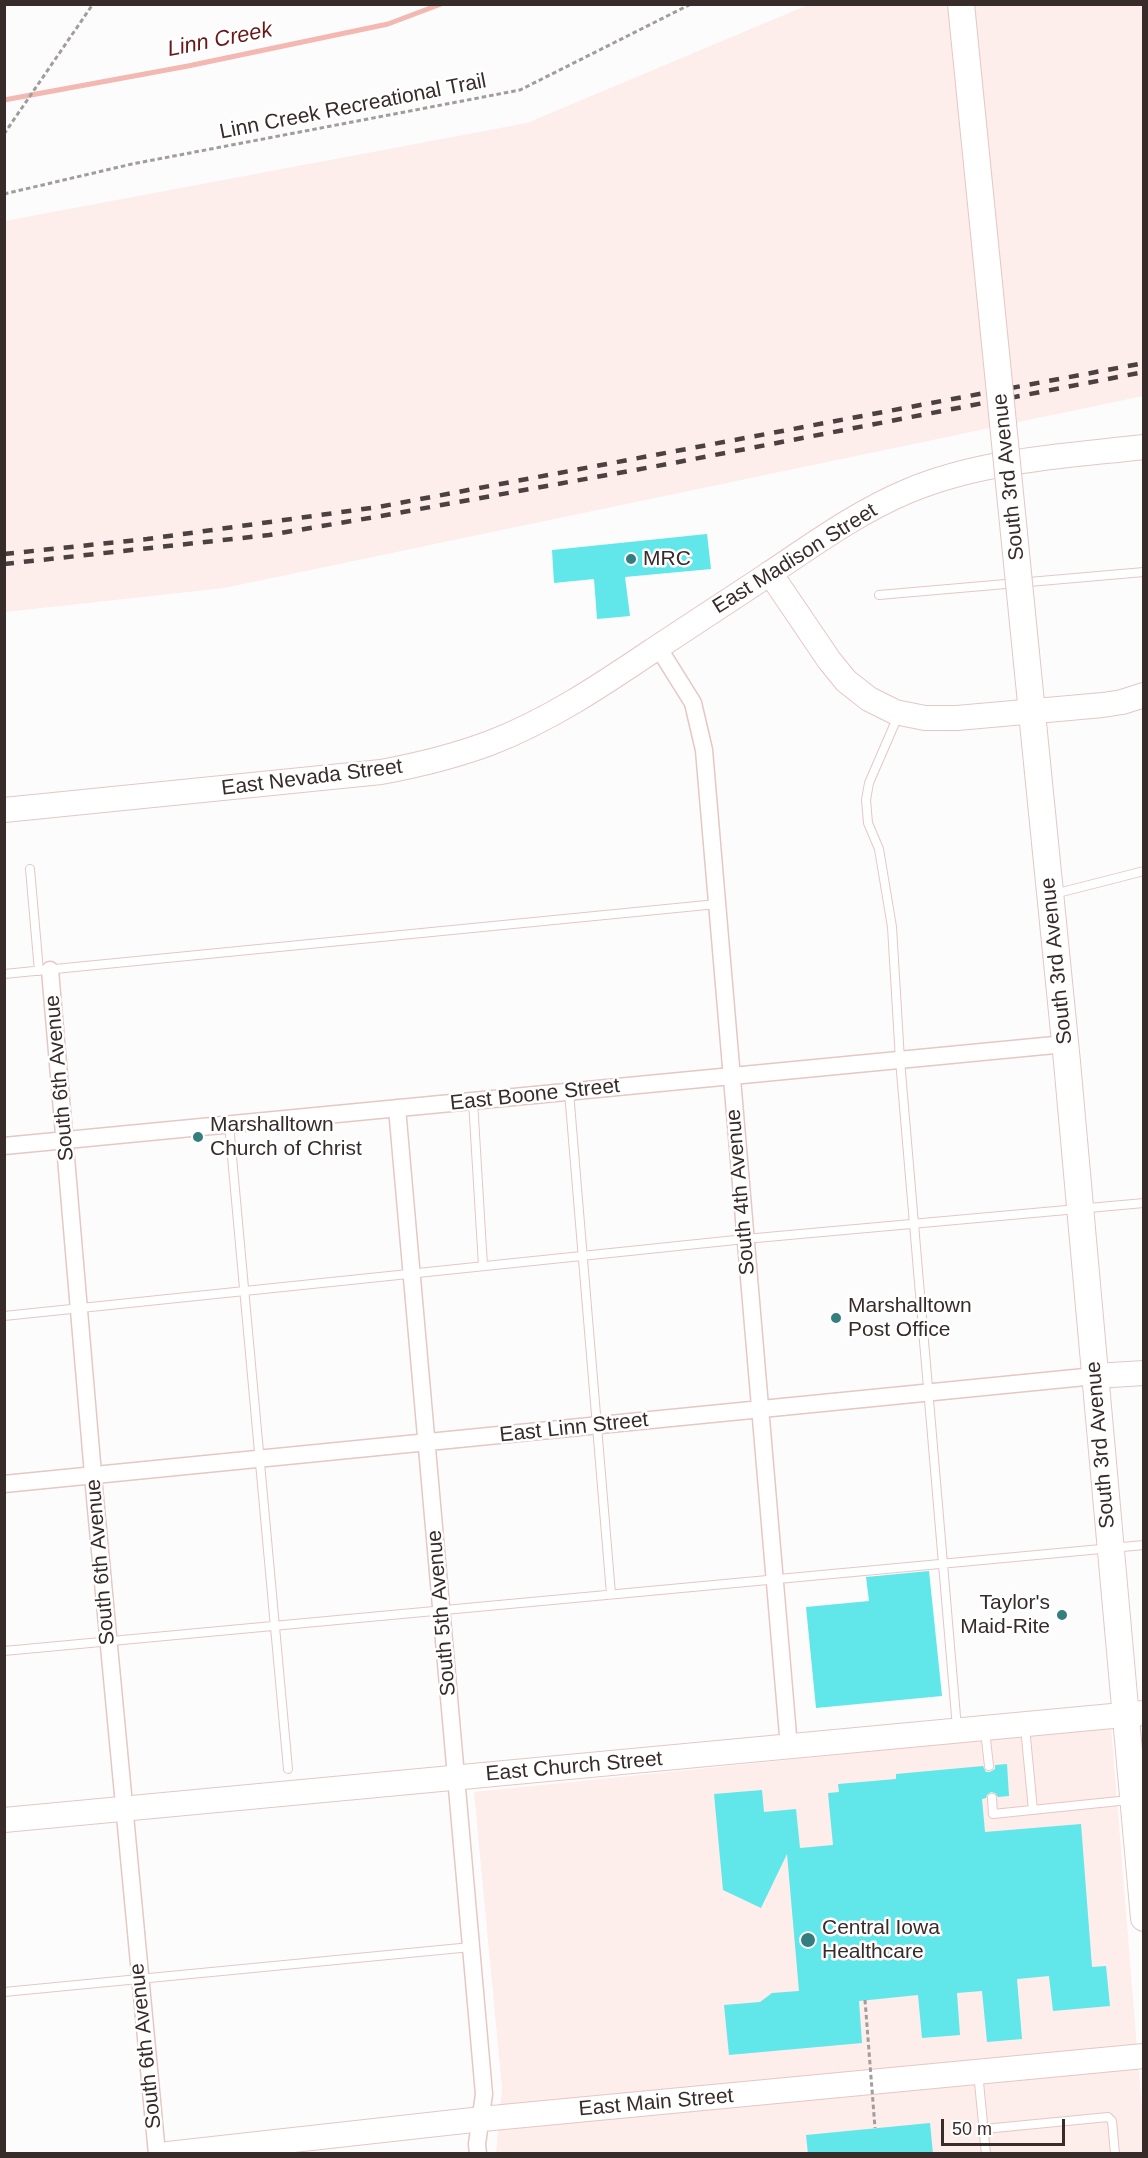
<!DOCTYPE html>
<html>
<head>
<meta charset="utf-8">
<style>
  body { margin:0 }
  #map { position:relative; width:1148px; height:2158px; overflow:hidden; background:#fcfcfc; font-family:Arial,sans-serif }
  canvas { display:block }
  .frame { position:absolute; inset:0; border:6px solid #372c2a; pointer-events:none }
  .scale { position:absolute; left:941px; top:2119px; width:124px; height:27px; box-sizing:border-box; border:3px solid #372c2a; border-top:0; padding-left:8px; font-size:18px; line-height:21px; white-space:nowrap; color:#372c2a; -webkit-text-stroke:4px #fff; paint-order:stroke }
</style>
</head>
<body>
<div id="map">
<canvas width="1148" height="2158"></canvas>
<div class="frame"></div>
<div class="scale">50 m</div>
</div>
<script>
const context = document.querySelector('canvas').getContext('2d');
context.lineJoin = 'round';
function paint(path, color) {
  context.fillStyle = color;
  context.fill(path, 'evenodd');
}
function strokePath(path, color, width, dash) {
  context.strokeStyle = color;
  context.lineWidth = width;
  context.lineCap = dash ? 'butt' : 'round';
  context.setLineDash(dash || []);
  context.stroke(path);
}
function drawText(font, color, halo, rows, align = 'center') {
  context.font = font + ' Arial,sans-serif';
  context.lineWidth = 5;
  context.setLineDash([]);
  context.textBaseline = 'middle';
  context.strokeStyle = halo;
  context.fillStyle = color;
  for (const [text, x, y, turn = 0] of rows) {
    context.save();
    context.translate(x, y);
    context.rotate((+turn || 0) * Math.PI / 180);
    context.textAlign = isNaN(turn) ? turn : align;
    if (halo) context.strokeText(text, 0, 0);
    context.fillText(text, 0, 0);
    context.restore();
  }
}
const built = new Path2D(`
  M808 5H1143V396L224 588 5 612V221L527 123Z
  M1111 1727 1143 2122V2153H496L502 2088 474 1792Z`);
const stream = new Path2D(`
  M4 100 188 66 388 24 441 4`);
const building = new Path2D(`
  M707 534 711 569 625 577 630 616 597 619 594 579 554 583 552 550Z
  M929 1571 942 1696 816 1708 806 1607 869 1601 866 1577Z
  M1007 1764 1009 1796 998 1797 995 1793 991 1792 987 1795 986 1798 982 1799 985 1832 1081 1824 1092 1967 1106 1966 1110 2006 1053 2011 1049 1976 1017 1979 1022 2039 987 2042 982 1991 957 1993 960 2035 922 2038 918 1995 859 2001 862 2043 729 2055 724 2005 760 2002 772 1993 799 1991 787 1854 761 1908 723 1890 714 1794 762 1790 764 1812 796 1809 800 1848 833 1845 828 1793 839 1792 838 1784 896 1779V1774L983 1766 986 1772H990L995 1769V1765Z
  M930 2123 933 2154H808L806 2135Z`);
const path = new Path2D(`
  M4 134 93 4
  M4 194 132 164 520 90 691 4`);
const lane = new Path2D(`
  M879 595 1144 572
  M898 716 869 783 866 800 868 823 879 849 892 927 900 1060 957 1728
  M30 869 39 971
  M1054 894 1144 871
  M4 974 717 904
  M569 1092 611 1594
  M473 1101 483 1266
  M229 1124 288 1769
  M4 1316 745 1239 1144 1203
  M4 1651 1144 1545
  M1025 1727 1033 1810
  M985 1731 989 1766
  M992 1798 993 1814 1129 1800
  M4 1992 471 1947
  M978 2072 986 2154
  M984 2129 1108 2117 1112 2121 1115 2154`);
const street = new Path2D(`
  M658 647 693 703 704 750 789 1747
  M50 970 95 1498 157 2154
  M397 1108 484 2094 477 2144 478 2154
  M4 1146 1065 1044
  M4 1484 1095 1376`);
const secondary = new Path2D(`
  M770 573 829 660 846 681 869 699 895 712 925 718H957L1103 705 1122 702 1144 695
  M4 810 381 772C419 765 455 756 490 743 550 720 603 684 655 649 693 624 731 599 769 574 814 544 858 512 908 491 982 460 1065 456 1144 447
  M1095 1376 1144 1373
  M4 1820 1144 1713
  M168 2154 482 2119 1144 2056`);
const primary = new Path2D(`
  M1026 653 1067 1062 1144 1918`);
const rail = new Path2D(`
  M4 554 147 539 378 507 1144 363
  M4 564 269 535 381 516 668 464 1144 372`);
const pathBridge = new Path2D(`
  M865 2000 875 2128`);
const primaryBridge = new Path2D(`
  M961 4 1026 653`);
const markers = [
  [631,559,6,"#357e7f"],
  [198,1137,6,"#357e7f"],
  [836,1318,6,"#357e7f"],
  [1062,1615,6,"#357e7f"],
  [808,1940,8,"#357e7f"]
];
const streetNames = [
  ["Linn Creek Recreational Trail",353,107,-11],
  ["South 3rd Avenue",1009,477,-96],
  ["East Madison Street",795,559,-32],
  ["East Nevada Street",312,778,-7],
  ["South 3rd Avenue",1057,961,-96],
  ["South 6th Avenue",60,1078,-95],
  ["East Boone Street",535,1095,-6],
  ["South 4th Avenue",741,1192,-95],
  ["East Linn Street",574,1428,-6],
  ["South 3rd Avenue",1101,1445,-95],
  ["South 6th Avenue",101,1562,-95],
  ["South 5th Avenue",442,1613,-95],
  ["East Church Street",574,1767,-5],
  ["South 6th Avenue",146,2046,-96],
  ["East Main Street",656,2103,-5]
];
const poiNames = [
  ["MRC",643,559],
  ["Marshalltown",210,1125],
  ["Church of Christ",210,1149],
  ["Marshalltown",848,1306],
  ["Post Office",848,1330],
  ["Taylor's",1050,1603,"right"],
  ["Maid-Rite",1050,1627,"right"],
  ["Central Iowa",822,1928],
  ["Healthcare",822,1952]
];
const waterNames = [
  ["Linn Creek",220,40,-11]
];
paint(built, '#fdedeb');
strokePath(stream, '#f3b8b2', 5);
paint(building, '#61e6e9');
strokePath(lane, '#e6c7c4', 10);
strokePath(street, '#e6c7c4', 19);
strokePath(secondary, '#e6c7c4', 26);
strokePath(primary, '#e6c7c4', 28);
strokePath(path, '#a29d9c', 3, [4.5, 3]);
strokePath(lane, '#fff', 8);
strokePath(street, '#fff', 16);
strokePath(secondary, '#fff', 24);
strokePath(primary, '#fff', 26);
strokePath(rail, '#4b4140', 4.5, [10, 10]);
strokePath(primaryBridge, '#e6c7c4', 28, []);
strokePath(pathBridge, '#a29d9c', 3, [4.5, 3]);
strokePath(primaryBridge, '#fff', 26);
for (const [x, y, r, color] of markers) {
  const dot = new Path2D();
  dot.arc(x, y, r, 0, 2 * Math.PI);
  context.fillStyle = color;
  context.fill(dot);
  strokePath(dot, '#fff', 2);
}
drawText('21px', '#372c2a', '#fff', streetNames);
drawText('21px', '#372c2a', '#fff', poiNames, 'left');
drawText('italic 22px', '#6a1718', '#fff', waterNames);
</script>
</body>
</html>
